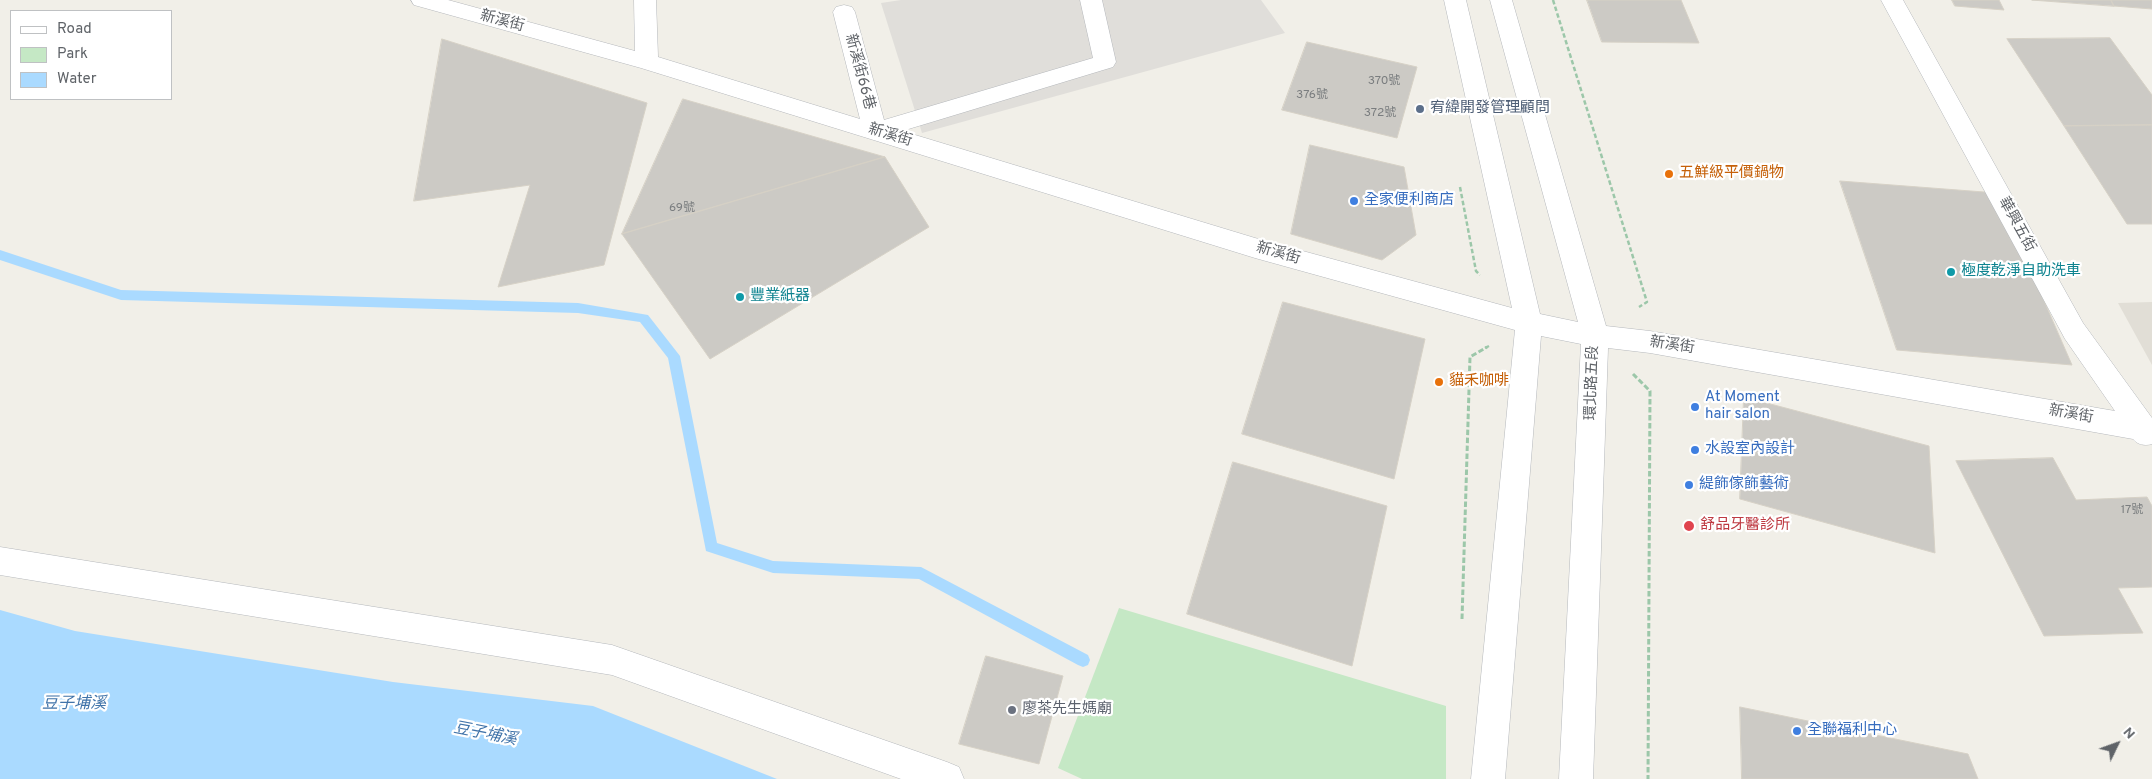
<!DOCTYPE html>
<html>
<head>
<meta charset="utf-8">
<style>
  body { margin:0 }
  #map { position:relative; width:2152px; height:779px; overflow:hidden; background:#f1efe8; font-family:Overpass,sans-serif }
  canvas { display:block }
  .legend { position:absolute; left:10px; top:10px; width:162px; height:90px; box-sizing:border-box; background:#fff; border:1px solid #bfc1c3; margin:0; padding:6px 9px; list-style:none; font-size:15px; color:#5f6368 }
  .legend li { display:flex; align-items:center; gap:10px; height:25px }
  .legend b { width:25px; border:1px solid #bfc1c3 }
  .north { position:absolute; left:2092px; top:719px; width:50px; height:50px; -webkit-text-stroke:4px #fff; paint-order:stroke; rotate:48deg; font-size:14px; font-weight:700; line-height:20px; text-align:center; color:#5f6368 }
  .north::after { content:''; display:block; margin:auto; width:18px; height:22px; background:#5f6368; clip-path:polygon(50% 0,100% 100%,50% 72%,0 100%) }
</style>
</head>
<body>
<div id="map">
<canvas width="2152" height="779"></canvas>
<ul class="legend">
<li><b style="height:6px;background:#fff"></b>Road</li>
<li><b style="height:14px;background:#c5e8c5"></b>Park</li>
<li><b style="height:14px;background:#aadaff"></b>Water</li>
</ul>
<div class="north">N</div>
</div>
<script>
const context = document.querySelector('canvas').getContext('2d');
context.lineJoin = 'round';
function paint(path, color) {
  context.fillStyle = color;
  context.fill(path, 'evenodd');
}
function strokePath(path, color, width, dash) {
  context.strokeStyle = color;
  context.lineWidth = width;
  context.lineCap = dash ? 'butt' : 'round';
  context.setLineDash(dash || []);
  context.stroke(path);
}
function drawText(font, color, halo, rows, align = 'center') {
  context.font = font + ' Overpass,"Noto Sans TC",sans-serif';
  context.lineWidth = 4.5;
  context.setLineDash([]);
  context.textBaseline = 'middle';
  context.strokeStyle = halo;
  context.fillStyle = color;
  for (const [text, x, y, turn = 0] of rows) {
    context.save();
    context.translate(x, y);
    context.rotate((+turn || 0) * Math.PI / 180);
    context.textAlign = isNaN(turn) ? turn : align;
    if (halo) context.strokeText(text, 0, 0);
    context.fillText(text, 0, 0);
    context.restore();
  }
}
const industrial = new Path2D(`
  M901 0H1261L1285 33 922 133 881 3Z`);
const education = new Path2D(`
  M2152 302V365L2118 303Z`);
const green = new Path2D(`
  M1119 608 1446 706V779H1082L1058 768Z`);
const water = new Path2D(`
  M0 610 75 631 393 682 593 706 777 779H0Z`);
const stream = new Path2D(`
  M0 250 121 290 578 303 648 315 680 356 717 543 773 561 921 567 1088 655 1090 660 1088 665 1083 667 1078 665 919 579 773 573 706 551 668 358 640 322 578 313 121 300 0 260Z`);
const building = new Path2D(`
  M1587 0H1681L1699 43 1602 42Z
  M1952 0H1999L2004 10 1955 6Z
  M2032 0H2111L2114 6Z
  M2111 0H2152V9L2114 6Z
  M2110 38 2152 95V125L2064 126 2007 39Z
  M442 39 647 103 604 265 498 287 530 185 414 201Z
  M1307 42 1417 67 1397 138 1282 110Z
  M683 99 885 157 622 234Z
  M2152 125V224H2127L2064 126Z
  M1310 145 1404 167 1416 235 1382 260 1291 234Z
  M885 157 929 227 710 359 622 234Z
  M1840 181 1997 193 2072 365 1897 350Z
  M1283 302 1425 339 1394 479 1242 434Z
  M1744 397 1929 446 1935 553 1740 499Z
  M2053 458 2076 500 2147 497 2152 506V587L2118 588 2143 633 2044 636 1956 461Z
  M1233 462 1387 506 1352 666 1187 614Z
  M986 656 1063 676 1039 764 959 744Z
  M1740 707 1968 754 1978 779H1742Z`);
const pathFar1 = new Path2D(`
  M1553 0 1647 302 1639 307
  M1460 187 1476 271 1480 275
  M1485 348 1489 346`);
const path = new Path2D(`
  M1633 374 1650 391 1648 779
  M1462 619 1470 357 1487 347`);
const minor = new Path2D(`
  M411 0H448L635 51 634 0H656L658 57 860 119 833 12 836 7 844 5 852 7 855 12 884 120 1093 58 1080 0H1102L1116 62 1113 67 902 131 1255 238 1512 308 1444 0H1466L1540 314 1578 322 1490 0H1512L1606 326 1650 331 2115 411 2065 339 1881 0H1903L2083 323 2152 418V444C2145 446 2138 445 2133 439L1650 353 1608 348 1593 779H1559L1581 344 1541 336 1505 779H1471L1515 330 1255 258 641 68 414 5Z
  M0 547 612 645 947 762 959 767 964 779H901L612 675 0 575Z`);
const markers = [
  [1420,109,5,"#5c6f8a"],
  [1669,174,5,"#e8710a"],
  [1354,201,5,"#3f7fe0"],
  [1951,272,5,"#0f9aa8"],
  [740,297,5,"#0f9aa8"],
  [1439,382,5,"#e8710a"],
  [1695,407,5,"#3f7fe0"],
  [1695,450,5,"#3f7fe0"],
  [1689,485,5,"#3f7fe0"],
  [1689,526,6,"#e0444e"],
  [1012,710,5,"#6b7280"],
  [1797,731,5,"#3f7fe0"]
];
const numberNames = [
  ["370號",1384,82],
  ["376號",1312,96],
  ["372號",1380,114],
  ["69號",682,209],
  ["17號",2132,511]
];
const streetNames = [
  ["新溪街",502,22,15],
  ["新溪街66巷",859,72,75],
  ["新溪街",890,136,17],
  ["華興五街",2016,225,61],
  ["新溪街",1278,254,16],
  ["新溪街",1672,346,9],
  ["環北路五段",1593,383,-88],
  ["新溪街",2071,415,10]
];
const serviceNames = [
  ["宥緯開發管理顧問",1430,109]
];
const foodNames = [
  ["五鮮級平價鍋物",1679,174],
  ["貓禾咖啡",1449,382]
];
const shopNames = [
  ["全家便利商店",1364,201],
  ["At Moment",1705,398],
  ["hair salon",1705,415],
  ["水設室內設計",1705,450],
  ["緹飾傢飾藝術",1699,485],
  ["全聯福利中心",1807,731]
];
const cultureNames = [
  ["極度乾淨自助洗車",1961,272],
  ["豐業紙器",750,297]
];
const healthNames = [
  ["舒品牙醫診所",1700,526]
];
const worshipNames = [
  ["廖茶先生媽廟",1022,710]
];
const waterNames = [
  ["豆子埔溪",74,705],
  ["豆子埔溪",485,735,11]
];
paint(industrial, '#e0deda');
paint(education, '#e1ded6');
paint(green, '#c5e8c5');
paint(water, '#aadaff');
paint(stream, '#aadaff');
paint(building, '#cccac5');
strokePath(building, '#d6d1c6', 1);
strokePath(minor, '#b5b8bc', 1);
strokePath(pathFar1, '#9cc7a9', 2.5, [4.5, 2.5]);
strokePath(path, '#9cc7a9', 3, [5.5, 2.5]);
paint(minor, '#fff');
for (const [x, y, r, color] of markers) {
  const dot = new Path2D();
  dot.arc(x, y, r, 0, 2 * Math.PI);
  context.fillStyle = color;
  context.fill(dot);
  strokePath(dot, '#fff', 2);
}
drawText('12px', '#7a7d7f', null, numberNames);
drawText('15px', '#5f6368', '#fff', streetNames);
drawText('15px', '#4e5e75', '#fff', serviceNames, 'left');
drawText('15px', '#c56008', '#fff', foodNames, 'left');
drawText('15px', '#366cbe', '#fff', shopNames, 'left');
drawText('15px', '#0d838f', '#fff', cultureNames, 'left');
drawText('15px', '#be3a42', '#fff', healthNames, 'left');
drawText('15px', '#5b616d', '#fff', worshipNames, 'left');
drawText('italic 16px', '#4174aa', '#fff', waterNames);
</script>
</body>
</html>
